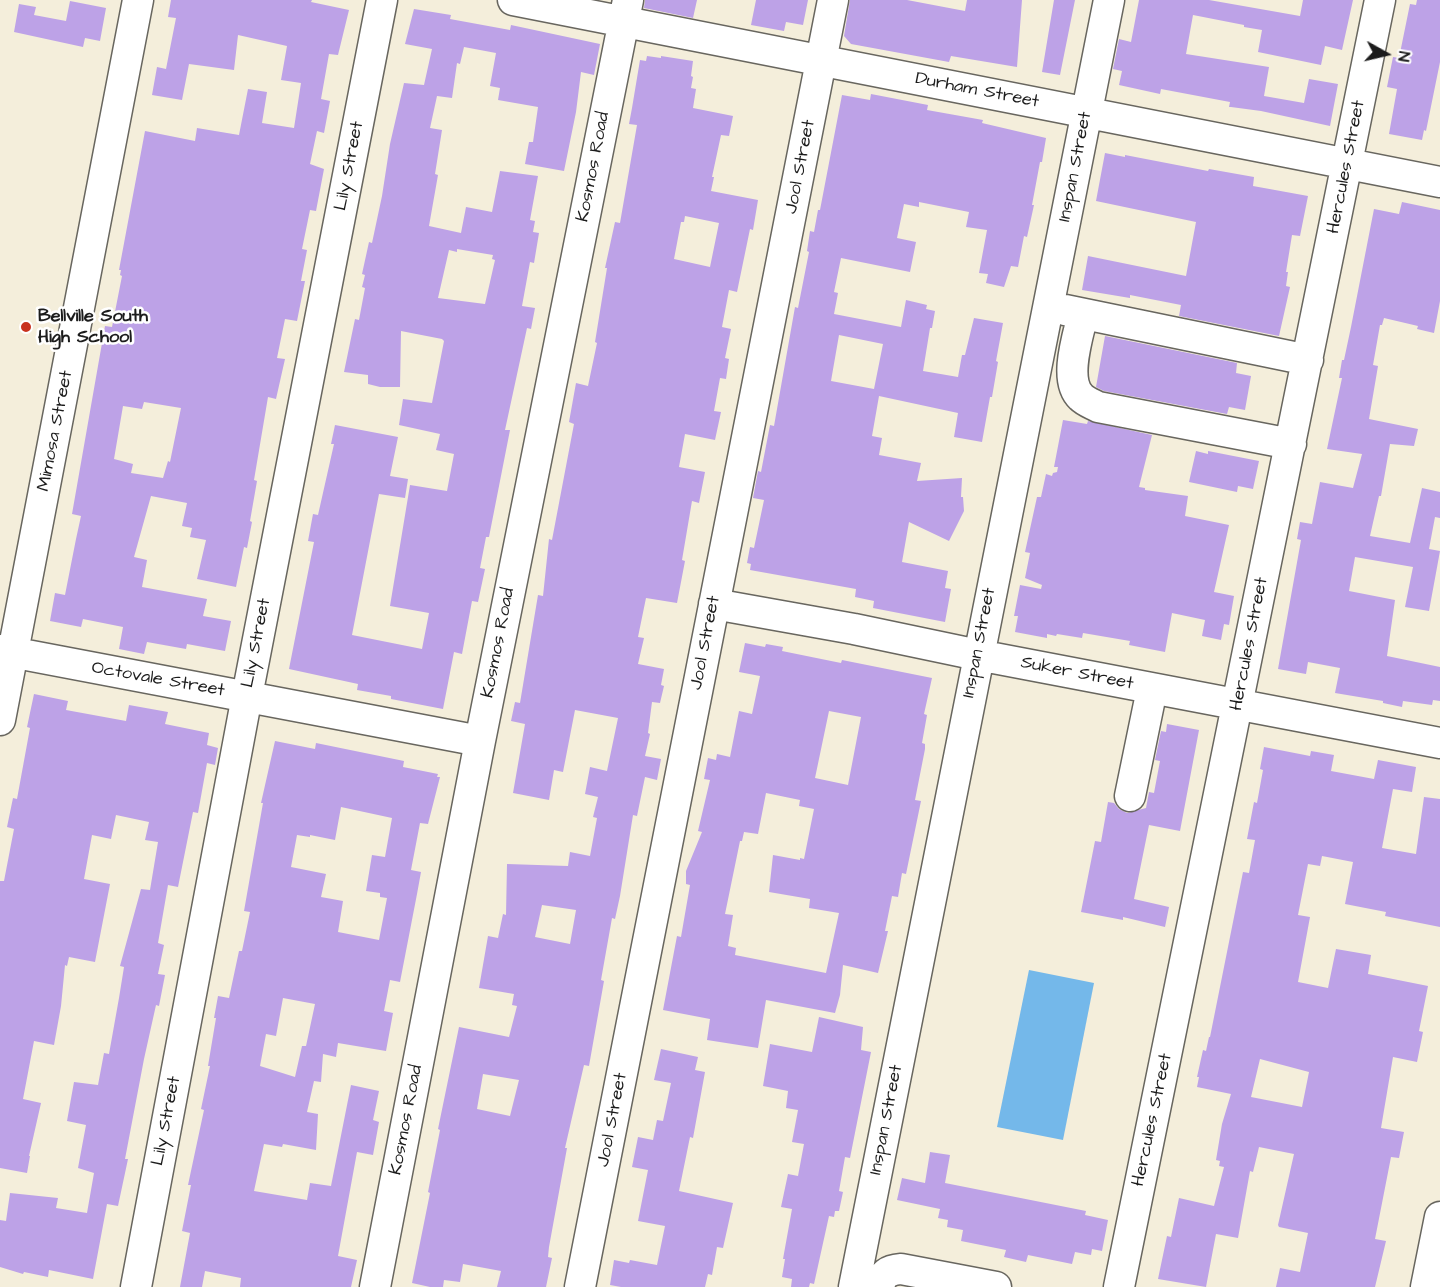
<!DOCTYPE html>
<html>
<head>
<meta charset="utf-8">
<style>
  body { margin:0 }
  #map { position:relative; width:1440px; height:1287px; overflow:hidden; background:#f4eedb; font-family:"Architects Daughter",sans-serif }
  canvas { display:block }
  .north { position:absolute; left:1356px; top:24px; width:60px; height:60px; -webkit-text-stroke:4px #fff; paint-order:stroke; rotate:98deg; font-size:16px; font-weight:700; line-height:24px; text-align:center; color:#1c1c1c }
  .north::after { content:''; display:block; margin:auto; width:21px; height:27px; background:#1c1c1c; clip-path:polygon(50% 0,100% 100%,50% 72%,0 100%) }
</style>
</head>
<body>
<div id="map">
<canvas width="1440" height="1287"></canvas>
<div class="north">N</div>
</div>
<script>
const context = document.querySelector('canvas').getContext('2d');
context.lineJoin = 'round';
function paint(path, color) {
  context.fillStyle = color;
  context.fill(path, 'evenodd');
}
function strokePath(path, color, width, dash) {
  context.strokeStyle = color;
  context.lineWidth = width;
  context.lineCap = dash ? 'butt' : 'round';
  context.setLineDash(dash || []);
  context.stroke(path);
}
function drawText(font, color, halo, rows, align = 'center') {
  context.font = font + ' "Architects Daughter",sans-serif';
  context.lineWidth = 5;
  context.setLineDash([]);
  context.textBaseline = 'middle';
  context.strokeStyle = halo;
  context.fillStyle = color;
  for (const [text, x, y, turn = 0] of rows) {
    context.save();
    context.translate(x, y);
    context.rotate((+turn || 0) * Math.PI / 180);
    context.textAlign = isNaN(turn) ? turn : align;
    if (halo) context.strokeText(text, 0, 0);
    context.fillText(text, 0, 0);
    context.restore();
  }
}
const water = new Path2D(`
  M1029 970 1094 983 1063 1140 997 1127Z`);
const building = new Path2D(`
  M171 0H312L311 2 349 10 338 55 329 54 321 99 330 101 324 133 317 131 310 164 324 169 316 211 310 210 302 249 307 250 301 281H305L297 321 285 319 277 358 285 359 276 399 268 397 254 480 257 481 250 521 252 522 247 548 244 547 236 587 197 579 206 540 190 537 192 528 182 526 187 503 151 496 134 557 147 560 142 587 207 599 203 616 231 621 225 651 187 644 186 649 147 642 144 654 119 649 123 627 83 619 81 627 50 621 55 593 65 595 76 539 81 516 72 514 105 326 112 327 122 276 120 275 121 270H119L145 131 195 141 197 128 239 135 248 89 267 92 262 123 294 128 301 83 281 80 287 46 238 35 234 70 189 64 182 100 152 95 157 67 166 69 176 18 168 17ZM144 402 181 408 170 462 168 461 163 478 131 473 133 464 114 459 123 406 142 409Z
  M645 0H697L693 18 644 8Z
  M756 0H808L803 25 786 22 784 31 751 25Z
  M850 0H907L965 11 967 0H1022L1017 67 951 56 949 62 851 44 844 36Z
  M1054 0H1075L1060 75 1042 72Z
  M1139 0H1209L1300 16 1303 0H1353L1342 50 1325 46 1321 65 1258 52 1262 30 1244 27V25L1193 15 1186 54 1269 67 1264 96 1304 103 1309 79 1338 84 1330 126 1261 111 1231 107H1229L1230 102 1161 89 1160 94 1119 85 1122 71 1113 69 1119 39 1131 42Z
  M1417 0H1440V62L1426 131 1424 130 1422 140 1389 134 1397 89 1387 87 1393 57 1399 58 1410 4 1416 5Z
  M70 1 106 8 100 41 85 38 83 47 14 32 19 4 36 7 34 15 66 21Z
  M414 9 451 15 450 19 510 30 511 25 600 44 594 75 581 72 576 112 564 171 525 164 529 142H533L538 107 498 100 500 88 490 86 496 53 464 47 460 64 457 63 452 98 437 96 430 128 442 130 435 174 438 175 429 226 461 233 466 207 492 212 500 171 538 176 530 220 535 221 533 232 539 233 534 263 530 262 522 306 535 308 531 329 527 328 505 430H510L489 537H486L480 568 485 569 478 602 472 601 462 654 454 652 443 709 391 699V696L357 690 358 684 289 669 314 542 308 541 313 514 318 515 334 444H331L335 425 398 437 390 476 408 479 405 498 379 494 352 635 422 649 429 613 390 606 410 485 447 491 454 454 436 450 440 434 399 425 403 399 432 403 444 341 442 339 401 331 400 387H380L368 384V375L344 372 355 319 359 320 365 288 362 287 365 275 362 274 369 242 372 243 382 196 390 144 404 83 424 85 432 49 405 44ZM457 249 493 255 492 259 495 260 485 304 438 298 449 250 457 252Z
  M647 56 661 58V56L693 61 691 76 693 77 691 88 696 89 693 108 733 116 729 136 721 135 712 177H714L711 191 758 200 753 230 750 229 737 292 729 290 722 327 731 329 725 358 729 359 726 379 720 378 714 411 721 412 715 440 685 434 679 467 705 472 699 503 692 501 682 560 685 561 677 603 646 598 638 637 644 638 638 664 664 669 661 685 664 686 660 703 652 702 648 733 650 734 645 756 661 759 657 780 645 777 637 816 633 815 620 896 615 919 612 918 601 980 604 981 589 1066 584 1065 565 1148H567L549 1247 548 1257 552 1258 546 1287H497L501 1271 463 1264 460 1282 444 1280 443 1287H430L412 1283 430 1193 428 1192 440 1130 438 1129 459 1027 509 1037 517 1006 512 1005 514 994 479 988 488 936 498 938 503 914 506 915 507 864 568 866 570 852 590 856 597 818 593 817 598 797 585 794 590 767 607 771 618 718 575 710 563 772 554 770 549 800 513 793 525 724 511 721 515 702 520 703 538 595 543 596 549 539 552 540 574 424 569 422 576 383 588 386 597 343 595 342 607 268H605L615 222 620 223 637 125 629 124 632 108 640 60 646 61ZM685 216 719 223 710 267 674 259 681 222H684ZM542 905 576 910 570 944 535 937ZM483 1074 519 1080 510 1116 477 1109Z
  M871 94 928 105 927 110 983 120 982 123 1046 138 1042 162H1040L1032 205H1034L1027 237 1024 236 1018 267 1011 266 1004 287 986 283 988 274 979 273 987 230 966 227 969 212 919 202V207L904 204 897 238 916 242 910 272 841 258 834 292 838 293 834 314 901 327 906 300 927 305 926 309 935 311 932 328H930L923 371 958 377 962 355H965L974 318 1003 323 996 361 998 362 992 397H990L982 442 954 437 958 413 879 396 872 436 882 438 879 455 921 463 917 481 962 478 961 497H963L964 511 949 541 909 522 902 562 948 571 945 588 951 589 945 622 873 608 874 601 855 597 856 589 750 570 751 564 747 563 750 547 754 548 764 500 753 498 758 471 761 472 770 425 774 426 795 307 798 308 809 252 807 251 810 231 814 232 818 210H820L842 95 870 100ZM839 335 883 344 874 389 831 381Z
  M1105 153 1125 157V155L1208 171 1209 169 1254 177 1253 186 1308 196 1300 236 1292 235 1286 272H1288L1286 286 1290 287 1279 336 1179 316 1181 305 1130 295V298L1082 290 1088 256 1186 276 1196 222 1096 201Z
  M1402 202 1440 210V301L1434 333 1417 329 1418 326 1384 318 1382 325H1380L1373 365 1378 366 1369 419 1418 429 1414 446 1390 444 1381 496H1379L1370 536 1410 543 1422 488 1440 492V518L1435 517 1429 549 1440 551 1429 611 1405 607 1413 567 1355 557 1349 591 1395 600 1387 656 1440 667V701L1433 700 1432 705 1403 701 1402 707 1383 703V701L1335 693 1340 668 1308 662 1306 674 1278 669 1301 540 1297 539 1300 522 1312 524 1320 482 1353 488 1362 454 1327 449 1342 378H1339L1342 360H1344L1351 327 1374 209 1399 214Z
  M1105 336 1237 363 1236 373 1251 376 1245 410 1229 407 1227 414 1104 391 1096 387Z
  M1063 420 1087 424 1088 421 1152 435 1139 487 1145 488V490L1188 496 1185 516 1229 525 1214 592 1234 596 1229 625 1224 624 1221 640 1202 636 1205 620 1172 613 1165 652 1129 645 1130 641 1083 633 1082 638 1057 634 1056 636 1047 634V638L1015 632 1018 616H1014L1020 585 1041 589 1042 585 1025 578 1030 553 1025 552 1037 497H1041L1046 474 1052 476 1053 473 1057 472 1058 467H1054Z
  M1196 451 1208 454V451L1259 461 1253 489 1238 486 1237 492 1189 482Z
  M745 643 765 647 766 644 783 647 782 651 841 663 842 660 932 678 924 714 927 715 922 743 925 744V749L915 800 921 801 906 874 902 873 898 897 892 896 885 931H888L878 973 843 965 840 995 835 1013 766 1000 758 1048 707 1040 710 1019 663 1010 677 936 681 937 690 885 686 884V871L702 832 698 831 710 780 704 779 708 758 716 760 717 754 730 757 739 711 752 714 760 676 739 672ZM829 711 861 717 848 785 815 778ZM766 793 800 800 799 806 814 809 804 859 800 858V860L773 855 769 892 810 899 809 908 839 913 826 973 735 955 736 948 728 946 733 915 725 914 740 841H742L744 832 758 834Z
  M34 694 68 701 66 710 126 721 129 705 168 712 165 724 209 733 207 745 218 748 215 765 207 763 198 813 193 812 178 887 168 885 158 943 164 945 158 974 165 975 159 1006 156 1005 144 1059 125 1159H128L118 1206 107 1204 93 1279 49 1270 48 1277 24 1272 23 1274 0 1267V1220L6 1221 10 1193 58 1198 56 1208 87 1213 94 1173 78 1168 86 1125 67 1121 74 1082 98 1085 104 1053 109 1054 119 998 124 967 120 966 141 889 150 890 158 842 145 840 149 822 116 815 111 839 92 835 84 879 110 884 95 962 69 957 67 966 65 965 61 1006 54 1045 34 1041 23 1099 41 1103 29 1156H30L27 1173 0 1168V881H4L14 829 7 827 13 798 17 799 30 728 27 727Z
  M1167 724 1199 730 1180 831 1149 825 1134 899 1169 907 1165 927 1123 917V920L1081 912 1095 841 1101 842 1108 802 1114 803 1119 809 1127 813 1146 808 1149 792 1154 793 1160 761 1155 760 1161 731 1166 732Z
  M275 741 315 749 316 743 404 761 403 767 438 774 437 777H440L428 824 420 823 411 870 421 872 417 894 400 982 390 980 384 1011 393 1013 386 1051 338 1043 336 1057 323 1054 321 1082 314 1081 307 1112 318 1114 316 1150 283 1144 282 1147 264 1144 254 1191 307 1200 310 1183 331 1186 351 1085 379 1091 373 1120 379 1122 373 1155 357 1152 338 1256 357 1260 351 1287H240L241 1278 205 1271 202 1287H180L190 1233 182 1231 191 1185H188L204 1110 201 1109 210 1066H208L216 1018H214L218 996 229 998 239 951H242L250 912 244 911 263 803H261ZM341 807 392 818 385 857 372 855 366 891 380 893V897L387 898 379 940 338 932 343 901 321 897 326 874 291 867 297 835 310 837V835L335 840ZM283 998 315 1004 306 1046H302L295 1077 260 1066 266 1034 276 1036Z
  M1264 747 1310 756 1311 751 1334 755 1331 771 1374 779 1378 760 1416 767 1412 792 1393 789 1382 848 1416 854 1424 797 1440 799V927L1385 916 1386 912 1345 904 1353 862 1322 856 1320 866 1308 864 1298 915 1310 917 1298 982 1328 988 1336 949 1371 955 1368 974 1428 986 1419 1031 1423 1032 1417 1062 1393 1057 1381 1128 1404 1132 1399 1158 1391 1157 1375 1239 1386 1241 1375 1287H1276L1280 1268 1300 1272 1308 1233 1279 1227 1278 1225 1294 1154 1259 1147 1253 1172 1250 1171 1238 1238 1216 1234 1206 1287 1158 1279 1167 1236 1171 1237 1179 1198 1214 1206 1224 1167 1219 1166 1220 1161 1216 1160 1222 1124 1231 1094 1197 1087 1199 1077H1197L1203 1050 1206 1051 1209 1037H1210L1243 872 1249 873 1255 840 1247 839 1254 802 1257 803 1263 770 1260 769ZM1260 1059 1309 1072 1302 1107 1251 1097Z
  M819 1017 863 1027 861 1050 871 1052 850 1158 845 1157 839 1191 843 1192 839 1211H835L834 1217 829 1216 814 1284 810 1283 809 1287H791L792 1279 782 1277 785 1259H783L792 1209 781 1207 788 1174 798 1176 804 1144 792 1142 798 1110 786 1108 788 1091 763 1086 770 1044 812 1052Z
  M661 1049 698 1057 695 1070 705 1072 693 1138 690 1137 679 1191 733 1203 723 1248 717 1247 712 1275 708 1274 705 1287H621L610 1285 614 1260 629 1263 630 1260 657 1265 665 1226 638 1221 648 1170 632 1167 638 1137 653 1140 657 1120 663 1121 671 1083 654 1080Z
  M930 1152 950 1155 945 1183 1086 1211 1085 1215 1108 1220 1102 1251 1092 1249 1091 1255 1075 1252 1072 1264 1028 1255 1026 1262 1004 1257 1006 1250 961 1241 963 1230 947 1227 948 1220 938 1218 940 1209 897 1200 902 1178 925 1183Z`);
const minor = new Path2D(`
  M513 0 1440 182
  M1065 310 1308 360
  M1083 314C1078 336 1063 380 1081 397 1086 402 1093 404 1098 407L1291 444
  M714 604 854 629 978 655 1440 743
  M0 650 480 741
  M0 720 138 0
  M1130 796 1152 689
  M136 1287 247 696 382 0
  M375 1287 480 741 628 0
  M580 1287 833 0
  M854 1287 1109 0
  M879 1287C882 1274 888 1270 901 1269L996 1287
  M1119 1287 1380 0
  M1426 1287 1440 1217`);
const markers = [
  [26,327,6,"#c8321e"]
];
const streetNames = [
  ["Durham Street",977,91,11],
  ["Lily Street",350,166,-79],
  ["Kosmos Road",594,167,-79],
  ["Jool Street",801,167,-79],
  ["Inspan Street",1076,167,-79],
  ["Hercules Street",1347,167,-79],
  ["Mimosa Street",56,431,-79],
  ["Lily Street",257,643,-79],
  ["Kosmos Road",499,643,-79],
  ["Jool Street",706,643,-79],
  ["Inspan Street",980,643,-79],
  ["Hercules Street",1250,644,-79],
  ["Suker Street",1077,674,11],
  ["Octovale Street",158,680,10],
  ["Kosmos Road",407,1120,-79],
  ["Jool Street",613,1120,-79],
  ["Inspan Street",887,1120,-79],
  ["Hercules Street",1153,1120,-78],
  ["Lily Street",167,1121,-79]
];
const poiNames = [
  ["Bellville South",38,317],
  ["High School",38,338]
];
paint(water, '#74b8ea');
paint(building, '#bda2e7');
strokePath(minor, '#68665f', 33);
strokePath(minor, '#fff', 30);
for (const [x, y, r, color] of markers) {
  const dot = new Path2D();
  dot.arc(x, y, r, 0, 2 * Math.PI);
  context.fillStyle = color;
  context.fill(dot);
  strokePath(dot, '#fff', 2);
}
drawText('18px', '#1c1c1c', '#fff', streetNames);
drawText('bold 18px', '#1c1c1c', '#fff', poiNames, 'left');
</script>
</body>
</html>
